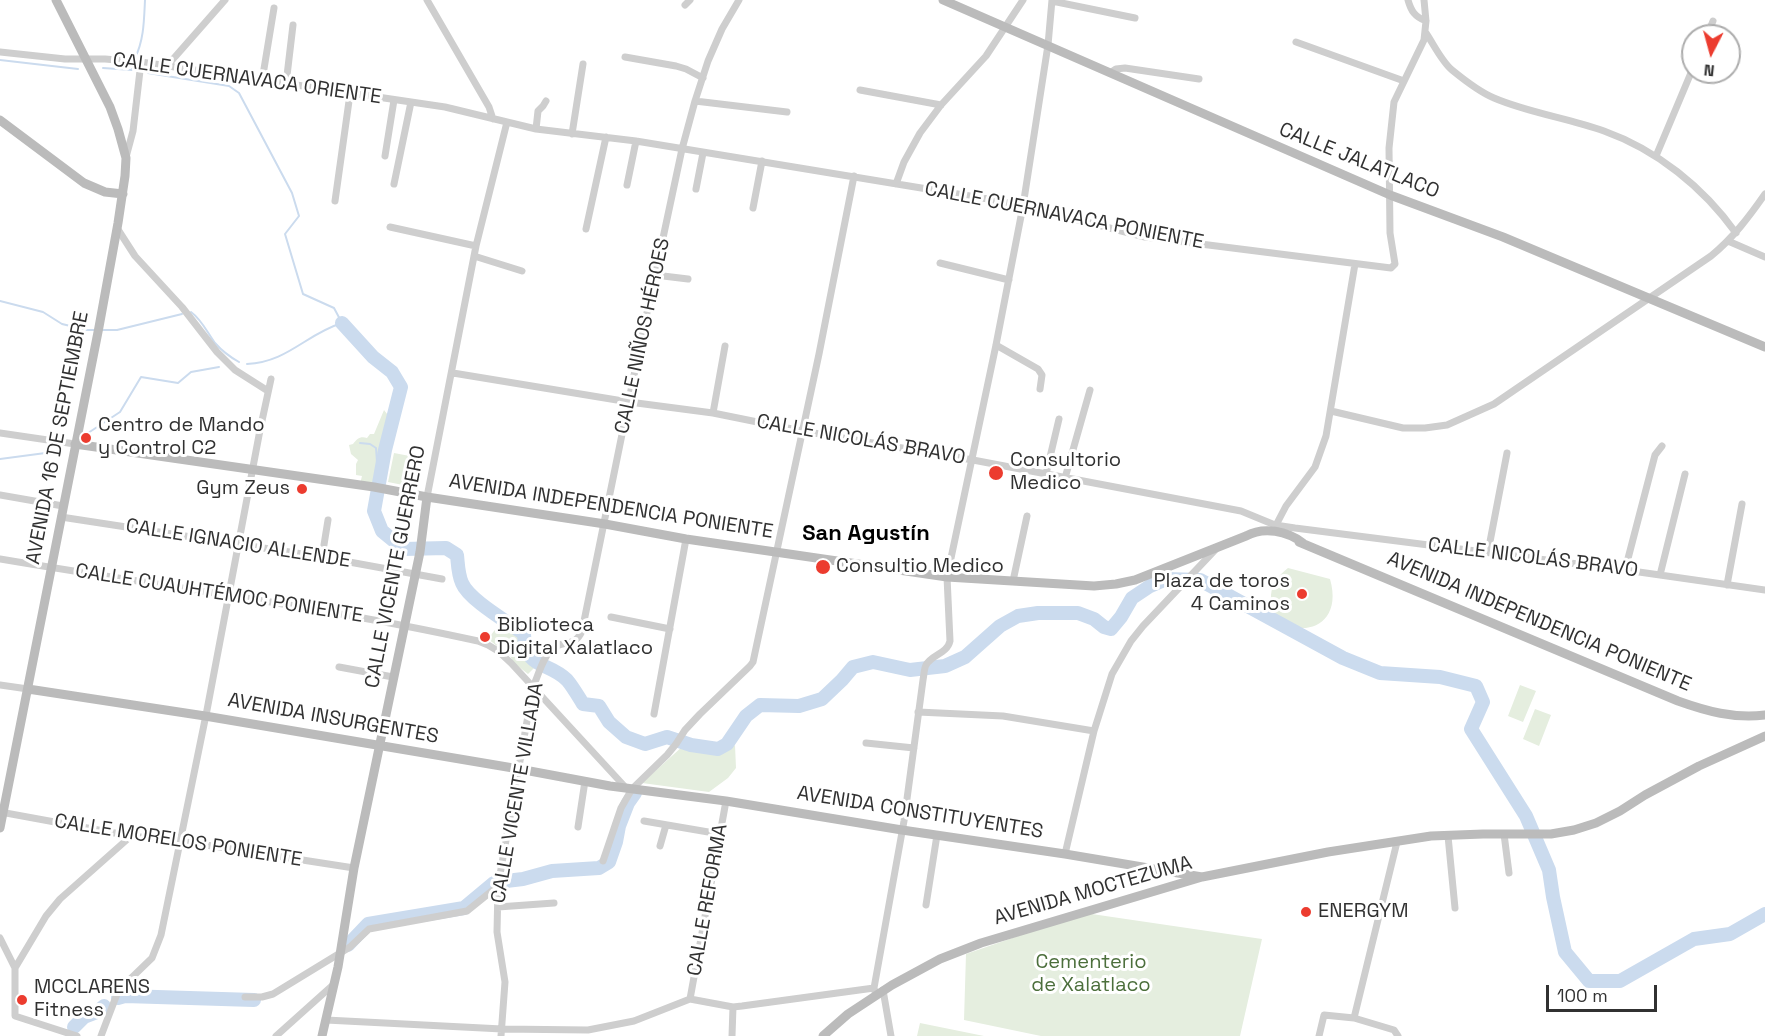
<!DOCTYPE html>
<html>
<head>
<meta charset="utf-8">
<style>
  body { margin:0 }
  #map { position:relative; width:1765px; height:1036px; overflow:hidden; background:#fff; font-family:"Space Grotesk",sans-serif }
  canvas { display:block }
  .north { position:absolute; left:1681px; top:24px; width:60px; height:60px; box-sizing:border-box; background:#fff; border:2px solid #adadad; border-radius:50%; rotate:186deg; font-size:16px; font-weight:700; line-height:24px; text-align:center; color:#313131 }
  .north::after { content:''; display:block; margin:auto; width:21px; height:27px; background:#ec3c2f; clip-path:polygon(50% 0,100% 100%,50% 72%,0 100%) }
  .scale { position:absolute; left:1546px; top:985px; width:111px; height:27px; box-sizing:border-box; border:3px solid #313131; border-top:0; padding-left:8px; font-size:18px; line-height:21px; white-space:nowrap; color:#313131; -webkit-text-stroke:4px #fff; paint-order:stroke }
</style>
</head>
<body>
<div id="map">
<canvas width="1765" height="1036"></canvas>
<div class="north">N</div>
<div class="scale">100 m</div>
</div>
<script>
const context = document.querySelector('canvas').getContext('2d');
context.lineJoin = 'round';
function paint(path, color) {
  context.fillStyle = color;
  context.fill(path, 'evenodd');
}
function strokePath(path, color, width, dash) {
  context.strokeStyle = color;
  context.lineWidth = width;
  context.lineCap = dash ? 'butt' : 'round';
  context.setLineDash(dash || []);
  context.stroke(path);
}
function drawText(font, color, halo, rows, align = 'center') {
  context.font = font + ' "Space Grotesk",sans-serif';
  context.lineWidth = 6;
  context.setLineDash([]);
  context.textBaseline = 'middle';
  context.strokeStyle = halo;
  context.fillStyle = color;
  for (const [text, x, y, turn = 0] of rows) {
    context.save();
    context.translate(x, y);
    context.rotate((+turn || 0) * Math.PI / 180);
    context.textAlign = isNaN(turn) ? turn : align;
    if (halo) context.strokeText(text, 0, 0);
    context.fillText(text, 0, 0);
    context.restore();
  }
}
const green = new Path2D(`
  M384 410 391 419 387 427 388 431 377 486 360 484 362 476 356 475V464L358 460 351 454 349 445 353 444C357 439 360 436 367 438L370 434H374Z
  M394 453 415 457 408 486 388 482Z
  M1288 568 1330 579C1348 642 1268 641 1271 595 1272 583 1279 575 1288 568Z
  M500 623C519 634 522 634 522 657L535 667 528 674 514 663 510 656 488 639Z
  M1520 685 1536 691 1523 722 1508 716Z
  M1535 709 1551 715 1539 746 1523 739Z
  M735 745 736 768 728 778 709 792 642 783 683 746C703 752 717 760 735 745Z
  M1085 913 1262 939 1240 1036H1041L964 1020 966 954Z
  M920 1023 984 1036H917Z`);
const stream = new Path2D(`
  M135 58C144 40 144 20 145 0
  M0 60 78 69
  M103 68 132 70V67
  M148 73 229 86 239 93 292 193 299 216 285 234 303 294 334 308 342 323C306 334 288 362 247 364
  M0 301 43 312 62 324 87 330H94
  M191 312C202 320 207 332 215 343 222 351 230 357 239 362
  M100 330H117L182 314
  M85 435 120 412 141 377 178 383 191 372 219 367
  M360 443 370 444 376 448 377 462
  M0 459 53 452
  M376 472 380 477`);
const river = new Path2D(`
  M342 323 373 357 392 372 401 387 385 450 374 511 382 531 404 549 446 548 457 555C458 564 458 574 462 583 469 600 508 622 524 634 525 670 548 661 567 680 573 687 578 696 583 704L599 706 609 722 626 737 645 744 667 737 691 745 718 749 727 744 746 716 760 705 799 706 822 699 842 680 853 667 873 662 910 670 945 666 965 657 1000 626 1018 616 1038 613H1078L1094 619 1104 627 1111 629 1121 617 1132 598 1150 586 1166 579 1200 580 1343 658 1380 673 1440 677 1476 686 1483 702 1471 729 1526 816 1549 870 1553 897 1565 952 1589 981H1620L1694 939 1730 934 1765 914
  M506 881 523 879 552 871 599 868 609 862 616 842 619 826 628 803 635 793
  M348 945 368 924 464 908 494 883
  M118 998 125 996 254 1000
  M74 1027 84 1017 97 1012 104 1006`);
const minor = new Path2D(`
  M427 0 489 107 493 119
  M1408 0C1411 11 1415 17 1426 21
  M1052 1 1135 18
  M685 5 690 0
  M1426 33C1434 45 1442 62 1452 70 1463 79 1482 93 1494 98 1529 113 1568 118 1604 131 1657 150 1703 187 1736 233
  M1707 36 1713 21
  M1296 42 1404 81
  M0 52 65 59H105L141 62 445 107 536 129 636 141 988 199 1023 206 1145 237 1391 268 1395 264 1390 233 1389 148 1394 102 1424 40 1426 21 1424 0
  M625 57 676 66 686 69 703 78
  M167 66 225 0
  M1110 73 1116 69 1125 68 1199 79
  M262 81 274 8
  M286 84 293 25
  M860 90 941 105
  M695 101 787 112
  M536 129 538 111 543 106 546 101
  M572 134 583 64
  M385 156 394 100
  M1656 156 1693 68
  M126 157 133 131 141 62
  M394 184 411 102
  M896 184 904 162 920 133 941 105 986 56 1023 0
  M627 185 636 141
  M696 189 703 153
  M335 201 350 94
  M753 208 762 161
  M390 227 476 246
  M117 228 135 256 182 307 217 352 235 370 268 391
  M586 229 606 137
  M1728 241 1765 257
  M474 256 522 271
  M940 263 1009 280
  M655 275 688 279
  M996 345 1038 369 1042 375 1040 389
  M453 373 629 402 713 413 802 431 973 460 1241 511 1275 525 1295 528 1625 570 1765 590
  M1331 411 1403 428H1425L1447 425 1494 404 1513 391 1711 256C1733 238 1749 217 1765 194
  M713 413 725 346
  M0 433 75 444
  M1046 474 1059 419
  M1065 478 1090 390
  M0 495 63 506
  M427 497 476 246 507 122
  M61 517 322 557 442 579
  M1275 527 1286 506 1315 467 1326 436 1355 264
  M1488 552 1507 453
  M322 557 328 520
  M0 559C159 586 320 606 478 641L488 645 498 651 511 663 627 789
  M1625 570 1655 455 1662 446
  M1660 575 1685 474
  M1013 581 1027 516
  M1727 585 1742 504
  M611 617 670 629
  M339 667 393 677
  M0 685 28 689
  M918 712 1003 716 1094 731
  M654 714 686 539
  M866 743 914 748
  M0 812 131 836 180 841 354 868
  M644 821 720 834
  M578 827 585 781
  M1504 834 1509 873
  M1448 836 1455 908
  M660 846 666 825
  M1065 854 1094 731 1112 674 1131 641 1143 626 1215 550
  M603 861 621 808 632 789 667 755 676 744 685 730 700 714 750 666 753 662 819 354 854 176
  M926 905 937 835
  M498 907 554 903
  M0 938 15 968V1016L77 1036
  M15 968 46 916 60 899 131 836
  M883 990 891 1036
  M876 995 874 988 904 821 923 680C924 675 924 669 926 665 932 654 947 654 950 641L947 577 996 345 1023 206 1048 45 1052 0
  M245 997H262L273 994 350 947 369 929 467 911 498 886
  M690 999 726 801
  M1354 1018 1397 842
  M326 1020 502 1029 588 1030 634 1021 690 999 733 1007 742 1006 874 988
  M101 1036 117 994 123 986 152 958 161 935 207 710 260 430 271 379
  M276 1036 334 984
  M501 1036 505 982 497 932 498 886 533 687C538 676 544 654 553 648 565 640 575 647 582 631L641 341 682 149 695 101 708 61 722 29 739 0
  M732 1036 733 1007
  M1319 1036 1324 1015 1354 1018 1394 1030 1398 1036`);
const secondary = new Path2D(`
  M943 0 1390 195 1503 237 1765 347
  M0 120 84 183 105 192 123 194
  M75 444 374 487 427 497 605 524 686 539 947 577 1094 586 1116 584 1135 580 1246 536C1264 526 1287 531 1303 543
  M1299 542 1678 701C1706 711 1734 719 1765 715
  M28 689 205 716 519 769 610 786 726 801 902 830 1065 854 1202 877
  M0 828 99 327 118 223 125 176 126 158 118 129 110 107 56 0
  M322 1036 338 967 354 868 420 552 427 497
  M823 1036 848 1014 892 985 940 959 981 943 1202 877 1328 852 1431 836 1483 834H1551L1574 830 1596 823 1620 811 1645 795 1699 766 1765 736`);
const markers = [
  [86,438,6,"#ec3c2f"],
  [996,473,8,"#ec3c2f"],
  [302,489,6,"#ec3c2f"],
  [823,567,8,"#ec3c2f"],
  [1302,594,6,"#ec3c2f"],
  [485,637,6,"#ec3c2f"],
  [1306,912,6,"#ec3c2f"],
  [22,1000,6,"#ec3c2f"]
];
const streetNames = [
  ["CALLE CUERNAVACA ORIENTE",247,79,8],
  ["CALLE JALATLACO",1359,161,22],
  ["CALLE CUERNAVACA PONIENTE",1064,216,11],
  ["CALLE NIÑOS HÉROES",643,336,-78],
  ["AVENIDA 16 DE SEPTIEMBRE",58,438,-79],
  ["CALLE NICOLÁS BRAVO",861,440,10],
  ["AVENIDA INDEPENDENCIA PONIENTE",611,507,9],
  ["CALLE IGNACIO ALLENDE",238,544,9],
  ["CALLE NICOLÁS BRAVO",1533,558,7],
  ["CALLE VICENTE GUERRERO",396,567,-79],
  ["CALLE CUAUHTÉMOC PONIENTE",219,594,9],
  ["AVENIDA INDEPENDENCIA PONIENTE",1539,622,23],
  ["AVENIDA INSURGENTES",333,719,10],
  ["CALLE VICENTE VILLADA",518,793,-80],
  ["AVENIDA CONSTITUYENTES",920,813,9],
  ["CALLE MORELOS PONIENTE",178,841,9],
  ["AVENIDA MOCTEZUMA",1093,891,-16],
  ["CALLE REFORMA",708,900,-80]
];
const poiNames = [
  ["Centro de Mando",98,426],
  ["y Control C2",98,449],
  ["Consultorio",1010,461],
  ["Medico",1010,484],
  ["Gym Zeus",290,489,"right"],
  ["Consultio Medico",836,567],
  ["Plaza de toros",1290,582,"right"],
  ["4 Caminos",1290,605,"right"],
  ["Biblioteca",497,626],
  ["Digital Xalatlaco",497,649],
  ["ENERGYM",1318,912],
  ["MCCLARENS",34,988],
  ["Fitness",34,1011]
];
const parkNames = [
  ["Cementerio",1091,963],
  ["de Xalatlaco",1091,986]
];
const quarterNames = [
  ["San Agustín",866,534]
];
paint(green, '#e5eedf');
strokePath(stream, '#cbdbee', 2);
strokePath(river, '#cbdbee', 14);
strokePath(minor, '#cecece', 7);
strokePath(secondary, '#bbb', 9);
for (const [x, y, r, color] of markers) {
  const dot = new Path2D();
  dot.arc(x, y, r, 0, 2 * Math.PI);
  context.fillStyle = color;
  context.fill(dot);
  strokePath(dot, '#fff', 2);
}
drawText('20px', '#313131', '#fff', streetNames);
drawText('20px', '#313131', '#fff', poiNames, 'left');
drawText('20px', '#4c6f3c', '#fff', parkNames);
drawText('bold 22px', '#000', '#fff', quarterNames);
</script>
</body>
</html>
